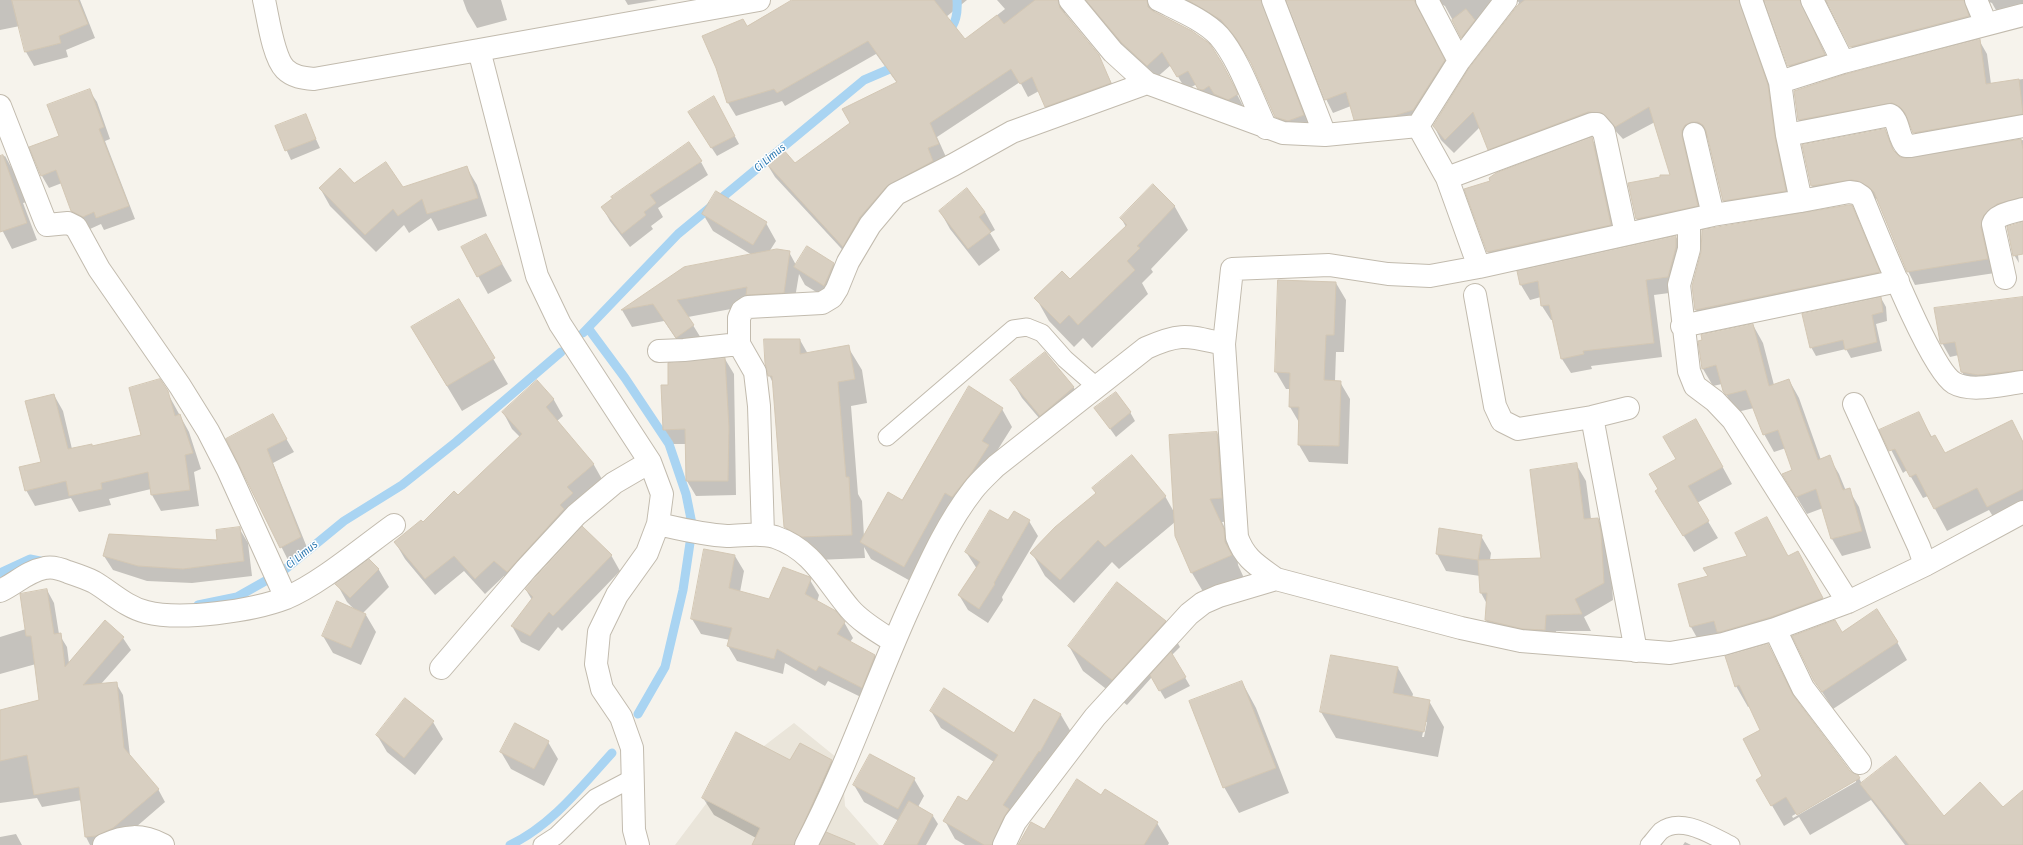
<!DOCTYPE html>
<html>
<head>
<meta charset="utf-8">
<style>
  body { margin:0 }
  canvas { display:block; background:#f6f3ec }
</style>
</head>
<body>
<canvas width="2023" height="845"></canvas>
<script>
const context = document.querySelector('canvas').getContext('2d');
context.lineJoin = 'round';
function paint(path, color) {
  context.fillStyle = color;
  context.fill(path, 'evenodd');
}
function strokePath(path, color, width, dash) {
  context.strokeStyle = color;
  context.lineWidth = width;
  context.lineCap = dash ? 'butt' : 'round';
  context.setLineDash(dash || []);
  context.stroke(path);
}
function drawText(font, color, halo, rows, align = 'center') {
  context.font = font + ' "Fira Sans Condensed",sans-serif';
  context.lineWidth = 3;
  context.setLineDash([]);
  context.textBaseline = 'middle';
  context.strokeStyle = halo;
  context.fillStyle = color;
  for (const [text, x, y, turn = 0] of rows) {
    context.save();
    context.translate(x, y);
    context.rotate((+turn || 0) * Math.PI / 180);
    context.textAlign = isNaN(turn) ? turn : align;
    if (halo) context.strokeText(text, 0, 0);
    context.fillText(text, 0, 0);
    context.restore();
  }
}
const residential = new Path2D(`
  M794 723 842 762 845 806 879 845H675L730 772Z`);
const shadow = new Path2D(`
  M0 0H80L95 38 66 50 68 57 34 66 26 52 20 26 0 30Z
  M463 0H501L507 20 477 28 467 11Z
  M625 0H658L628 5Z
  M793 0H967L946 17 965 40 1005 9 997 0H2023V14L2001 19 1992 3 1986 1 1976 30 1858 60 1830 5 1821 1 1807 14 1832 68 1796 79 1789 66 1766 3 1762 1 1775 99 1793 204 1731 214 1723 200 1708 137 1699 135 1705 219 1644 232 1637 219 1629 184 1671 176 1655 122 1623 139 1611 126 1496 162 1488 149 1480 127 1454 153 1441 140 1434 126 1517 8 1519 2 1516 1 1469 50 1445 6 1436 1 1422 13 1423 20 1452 74 1421 124 1363 133 1355 119 1351 106 1333 113 1326 99 1289 3 1284 1 1311 128 1283 130 1251 62 1246 52 1230 35 1155 9 1154 13 1221 63 1244 108 1207 102 1197 84 1186 90 1171 65 1155 79 1066 9 1065 13 1098 56 1118 96 1053 120 1039 91 1028 97 1020 82 937 137 946 157 935 162 940 175 894 199 851 259 775 177 767 164H795L851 124 897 83 876 54 785 106 782 101 736 116 728 103 717 68 747 27Z
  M1979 40 1987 54 1991 84 2023 79V128L1921 146 1909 120 1901 116 1806 133 1799 120Z
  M89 90 97 102 110 139 105 141 135 219 104 230 101 224 90 229 80 224 72 211 62 183 49 188 42 176 60 137Z
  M718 105 739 144 717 156 694 121Z
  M305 115 320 148 291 160 276 127Z
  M1885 130 1896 155 1900 158 1913 159 2023 140V213L2004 217 1995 273 1915 285 1908 271 1878 200 1867 194 1819 199 1812 186 1803 146Z
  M1592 139 1600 154 1619 240 1497 267 1488 252 1465 189 1492 181Z
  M5 156 15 174 27 202 23 203 37 240 12 249 0 226V158Z
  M701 162 708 175 658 208 663 217 651 226 653 229 630 247 610 221 602 207Z
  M467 168 477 185 487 216 438 231 431 218 409 233 404 225 376 252 330 206 320 188 354 184 403 188Z
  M1153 186 1175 207 1188 230 1151 269 1153 272 1142 283 1148 294 1092 348 1083 338 1074 347 1049 321 1036 298 1070 281 1126 227 1121 218Z
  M1851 206 1859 219H1856L1881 277 1882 276 1859 219 1886 285 1704 324 1696 310 1693 286Z
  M940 211 985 212 995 230 990 233 1000 250 979 266 950 229Z
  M703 214 766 223 776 241 769 252H789L796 265 833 264 843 281 834 303 805 285 799 274 793 310 731 309 688 317 704 343 687 355 664 321 632 327 622 310 684 268 752 255 713 231Z
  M2023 223V254L2018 255 2019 263 2013 253Z
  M1676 237 1685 252 1677 292 1654 295 1662 357 1591 366 1592 369 1571 373 1562 359 1554 320H1551L1542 306 1541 297 1530 300 1521 285Z
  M496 253 512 281 488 294 478 276Z
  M1336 283 1346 300 1344 352H1336L1335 381 1340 382 1350 399 1348 464 1309 462 1299 445 1300 424 1290 407V389H1286L1276 372Z
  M1881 298 1886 307 1887 321 1876 324 1882 351 1851 358 1846 349 1816 356 1811 347Z
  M459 301 508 384 462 411 427 353Z
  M2023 312V383L1970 385 1962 372 1959 355 1950 357 1941 341Z
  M1753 325 1763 343 1774 385 1789 380 1799 398 1821 460 1829 457 1839 474 1846 491 1849 490 1859 507 1871 548 1842 556 1832 539 1823 508 1807 514 1793 491 1794 470 1786 448 1774 452 1764 434 1754 408 1737 412 1724 391 1722 384 1713 386 1703 369Z
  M800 340 808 354 848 347 862 370 867 403 851 406 858 494 862 501 864 537 1002 409 1012 427 914 583 871 559 864 547 865 558 817 560 798 550 785 527 773 383 769 375Z
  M1045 354 1074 388 1084 405 1051 432 1022 398 1012 381Z
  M725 359 734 374 736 495 696 496 687 481V444H673L664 430 669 386Z
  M537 381 554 400 563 416 557 421 594 465 603 481 516 588 504 576 485 594 464 571 435 595 405 559 395 542 423 524 458 496 520 437 512 429 503 412Z
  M167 392 189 432 201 469 194 472 199 506 161 511 152 495 151 489 109 499 111 505 79 512 71 498 35 506 26 490 42 463 54 395 63 411 72 449 92 445 93 447 143 436Z
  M1096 409 1130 412 1135 421 1116 437Z
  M1918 413 1932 437 1945 454 2011 421 2023 442V517L2000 528 1989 510 1947 531 1928 496 1923 498 1907 470 1903 473 1881 430Z
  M280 428 294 452 273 463 308 550 288 560 227 439Z
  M1217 433 1230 456 1234 521 1222 522 1237 553 1238 565 1244 578 1205 595 1192 573 1176 536 1175 522 1119 569 1112 562 1074 603 1045 576 1032 553 1165 496 1174 512Z
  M1706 437 1732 484 1697 503 1718 538 1694 552 1666 508 1659 489 1677 459Z
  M1576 464 1586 481 1591 519H1598L1608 536 1610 550 1613 600 1584 617 1591 631H1556L1554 647 1496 637 1486 620 1487 604 1481 593 1480 576 1446 571 1437 554 1481 536 1491 553 1490 560 1542 559Z
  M1029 521 1038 536 1002 597 1003 600 988 623 968 610 959 595 977 569 966 552 1008 522Z
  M239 528 248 543 252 576 192 583 147 581 113 570 104 556 219 541Z
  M611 555 620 571 562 631 558 627 539 651 521 642 512 626 532 600 526 590Z
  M735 556 744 571 740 592 770 600 810 580 819 595 817 602 844 622 853 638 850 642 875 656 883 671 871 702 828 681 825 686 785 663 783 674 737 661 728 646 730 640 701 634 692 619Z
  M1788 558 1807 569 1831 614 1700 643 1691 627 1679 584Z
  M369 560 379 570 389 587 363 613 366 615 376 632 361 665 333 653 323 636 355 610 347 602 337 584Z
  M47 590 54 603 59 634 67 647 69 663 105 622 123 638 131 650 101 684 116 683 123 695 130 756 158 789 165 802 121 840 110 845H90L86 837 82 800 42 807 37 798 0 803V711L40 701 36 664 0 674V637L26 629Z
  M1165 621 1180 647 1172 655 1190 686 1165 699 1152 677 1127 705 1083 671 1069 646Z
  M1842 634 1897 642 1907 660 1833 709 1815 681Z
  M1768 645 1798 703 1849 771 1858 776 1862 784 1944 817 2003 809 2023 791V845H1905L1871 800 1810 835 1799 817 1784 826 1757 780 1764 777 1762 730 1750 706 1748 707 1736 686ZM1856 780V782L1793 818 1792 816Z
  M1332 656 1398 668 1413 694 1412 698 1429 701 1444 727 1438 757 1336 738 1321 712ZM1425 722H1427L1424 737H1422Z
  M1242 682 1256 708 1289 793 1239 813 1224 787Z
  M1034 700 1061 715 1071 732 1009 845H965L955 839 945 821 967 803 994 762 941 728 931 711 1015 735Z
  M433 722 443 739 415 775 387 752 377 735Z
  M548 742 558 759 544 786 511 769 501 752Z
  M791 761H831L841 779 810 845H753L756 838 714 815 703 798Z
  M914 779 924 796 918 807 933 816 938 824 926 845H916L899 821 864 802 854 785Z
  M1101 796 1157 823 1169 843 1168 845H1019Z
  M16 834 22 845H0V837Z
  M1685 842 1691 845H1683Z`);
const stream = new Path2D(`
  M947 34C956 23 958 14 957 0
  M588 328 625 378 669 444 686 494 692 524
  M583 333 678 234 864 80 899 65
  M0 573 30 559 45 562
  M198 605 237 597 283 571 344 521 402 485 456 442 561 352
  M638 714 665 667 683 590 690 543
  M510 845C552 825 581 787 612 753`);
const building = new Path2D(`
  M12 0H78L88 24 59 36 61 43 25 52Z
  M792 0H934L965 39 997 15 1004 24 1035 0H1058L1060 8 1099 55 1111 83 1045 107 1032 77 1020 84 1011 69 930 123 939 144 928 148 933 161 887 186 860 217 843 247 766 163 782 148 795 163 850 123 842 109 897 82 868 41 777 93 774 89 727 103 716 68 702 36 743 19 747 26Z
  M1086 0H1147L1148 7 1153 11 1192 31 1210 44 1222 63 1238 94 1228 100 1214 94 1209 86 1203 90 1198 89 1188 71 1177 77 1162 52 1147 66 1122 43Z
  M1188 0H1261L1304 115 1288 121 1275 117 1251 63 1236 38 1221 20Z
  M1286 0H1414L1445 60 1413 110 1394 116 1354 120 1346 92 1325 100Z
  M1525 0H1739L1768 85 1775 137 1786 191 1723 201 1706 131 1703 125 1698 122H1692L1685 125 1682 130V136L1698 206 1636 219 1628 183 1660 177V175H1670L1649 107 1615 127 1602 113 1588 112 1488 150 1473 112 1445 140 1433 126 1469 68 1517 6Z
  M1764 0H1800L1825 55 1788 66Z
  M1826 0H1964L1969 16 1850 47Z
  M1466 9 1475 20 1461 38 1452 20Z
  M1980 39 1986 84 2019 79 2023 114 1913 133 1905 113 1900 107 1892 103 1798 120 1794 91 1846 74Z
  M90 89 104 127 99 129 129 206 96 218 94 212 83 217 71 211 56 170 41 176 29 147 59 136 47 105Z
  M714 96 735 136 711 148 688 112Z
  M306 114 316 139 285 151 275 126Z
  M1885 129 1893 150 1900 157 1906 158 2021 139 2023 149V197L1997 204 1984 215 1981 227 1988 259 1907 272 1874 192 1869 187 1858 181 1851 180 1811 186 1802 145Z
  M1592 137 1611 225 1487 252 1464 189 1490 181 1489 178 1496 173Z
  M689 142 702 161 650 195 656 203 644 212 646 215 622 234 601 207 613 198 611 197Z
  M3 155 27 223 0 232V156Z
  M386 162 403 187 467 166 478 198 427 214 422 199 398 216 393 209 365 235 319 188 340 168 354 183Z
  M1153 184 1175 206 1137 246 1140 248 1127 261 1135 270 1078 325 1069 315 1060 324 1034 298 1062 271 1070 279 1127 225 1120 218Z
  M967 188 985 212 979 217 991 232 968 249 939 211Z
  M716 191 767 222 753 245 702 214Z
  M1849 205H1852L1880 272 1695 310 1692 286 1701 252 1702 230Z
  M2023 222V254L2013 256 2007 227Z
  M486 234 502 264 477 277 461 247Z
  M1676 236V247L1668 277 1646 280 1654 343 1583 351 1584 354 1561 359 1549 305 1541 306 1538 281 1520 285 1517 271Z
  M807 246 834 263 824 286 794 267Z
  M777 249 790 251 784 293 746 295 747 287 677 300 694 325 676 338 653 304 621 310 684 267Z
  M1278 280 1336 282 1334 335H1326L1324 380 1341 381 1339 446 1298 445 1299 407H1289L1290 373 1275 372Z
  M1881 297 1883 312 1872 315 1877 342 1845 350 1843 340 1810 348 1802 314Z
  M2023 297V370L1978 375 1961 372 1955 342 1941 344 1940 342 1934 308Z
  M459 299 495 358 447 386 411 327Z
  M1753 324 1769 386 1789 379 1818 460 1830 455 1843 490 1850 488 1862 531 1831 539 1816 489 1796 497 1782 474 1792 470 1778 430 1763 435 1746 390 1726 395 1723 391 1716 365 1702 369 1698 341 1702 340 1701 335Z
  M764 339H800V354L849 345 855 379 838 382 846 477H849L852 535 802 537 784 527 772 376H768L765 363Z
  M1045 352 1074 387 1040 416 1010 380Z
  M725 358 729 427 728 481H686L685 429 663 430 661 385H668V363Z
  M160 379 168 391 175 416 180 414 193 453 185 455 190 490 151 495 148 472 101 483 102 489 69 496 66 481 25 491 19 467 41 462 25 401 54 394 68 449 92 444V446L141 435 129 388Z
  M537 380 554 399 546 407 594 464 567 487 573 493 560 505 564 509 507 572 494 561 475 579 454 556 425 579 394 542 421 520 423 522 454 491 458 495 522 434 502 412Z
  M969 386 1003 408 982 441 989 445 972 472 952 497 945 493 904 567 860 542 888 492 902 500Z
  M1116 392 1131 412 1110 429 1094 408Z
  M1919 412 1931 437 1935 435 1945 453 2012 420 2023 442V489L1987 507 1977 488 1934 509 1916 474 1910 477 1895 449 1889 451 1879 430Z
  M273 414 287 439 267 449 301 537 280 548 226 439Z
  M1696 419 1723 467 1688 486 1709 521 1683 536 1655 491 1658 489 1649 474 1676 459 1663 437Z
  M1217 432 1222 498 1210 499 1224 529 1225 542 1232 555 1191 573 1175 536 1169 435Z
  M1132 455 1166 496 1105 547 1098 540 1060 580 1030 553 1055 527 1096 493 1092 488Z
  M1577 463 1584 519 1598 518 1601 532 1604 583 1575 599 1582 614 1546 615 1545 630 1523 629 1485 620 1487 593H1480L1478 560 1436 554 1439 528 1482 535 1478 560 1541 558 1530 470Z
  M990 510 1008 520 1014 511 1030 520 994 583 995 584 979 609 958 595 980 562 965 552Z
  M1767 517 1788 556 1798 551 1823 598 1771 617 1720 632H1717L1714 621 1690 627 1678 584 1708 576 1703 568 1747 556 1735 533Z
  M582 526 612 555 553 616 549 612 530 636 511 626 533 597 525 589Z
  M240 527 244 561 183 569 138 566 103 556 109 534 217 540 216 530Z
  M704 549 735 555 729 588 769 599 783 567 810 577 811 579 805 594 836 611 845 622 837 634 875 655 862 688 819 666 816 671 777 649 774 659 727 646 732 628 691 619Z
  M369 559 379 569 350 598 335 584Z
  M1117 582 1166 621 1112 680 1068 646Z
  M47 589 54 634 61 633 65 667 105 620 124 637 83 685 117 682 124 748 159 789 113 828 96 836 85 837 79 787 34 795 27 755 0 761V710L39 700 31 636H26L20 594Z
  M337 601 366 614 351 648 322 636Z
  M1877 609 1898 642 1822 692 1814 681 1792 636 1835 620 1842 632Z
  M1768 644 1793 695 1850 771 1858 775 1860 778 1797 815 1786 797 1771 806 1756 780 1762 776 1743 739 1760 730 1739 685 1735 687 1725 656Z
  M1171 652 1186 677 1159 691 1150 675Z
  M1331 655 1398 667 1393 693 1430 700 1424 732 1320 712Z
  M1242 681 1276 768 1223 788 1189 701Z
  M944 688 1014 733 1034 699 1061 714 1040 752 1039 751 1003 805 1009 809 1004 817 992 845H984L943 821 958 796 967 801 998 755 930 711Z
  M405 698 434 721 404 758 376 735Z
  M515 723 549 741 534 769 500 752Z
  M736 732 790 760 800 743 832 760 794 845H752L760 828 702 798Z
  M870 754 915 778 898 809 853 785Z
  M1896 756 1944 816 1980 782 2003 807 2023 790V845H1909L1860 784Z
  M1077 779 1101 795 1105 789 1158 822 1144 845H1018L1031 822 1044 829Z
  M909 801 933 815 917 845H884Z
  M826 832 855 844V845H820Z`);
const service = new Path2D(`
  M887 437 1013 329 1027 327 1042 333 1065 359 1097 387
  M542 845 556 836 595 798 633 778
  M1649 845C1653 841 1657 835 1661 831 1681 815 1712 836 1731 845`);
const minor = new Path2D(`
  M264 0C268 17 273 57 285 69 293 77 303 78 314 79L479 50
  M759 0 479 50 537 276 560 324 650 462 662 494 658 524C680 529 704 535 727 536 743 536 759 532 775 537 813 550 826 581 850 609 862 623 879 632 894 642
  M1070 0 1113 52 1147 83
  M1159 0C1179 10 1204 20 1219 36 1239 59 1253 101 1266 128
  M1273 0 1325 135
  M1427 0 1459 61
  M1751 0 1780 82
  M1812 0 1843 62
  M1976 0 1986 24
  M0 106 45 221 47 225 68 223 76 227 99 269 180 386 208 431 228 470 286 598
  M1418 126 1447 178 1479 267
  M1418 126 1459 61 1506 0
  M1694 134 1713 215
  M1787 135 1890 115C1899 119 1898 138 1906 146H1911L2023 126
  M1447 178 1592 124H1597L1604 132 1626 234
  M1801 201 1787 135 1780 82 1843 62 2023 15
  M1689 221V249L1679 285 1689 371 1695 386 1715 401 1733 420 1848 602
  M2005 278 1993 224C1996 214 2014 212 2023 209
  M1475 295 1495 406 1502 421 1518 429 1592 417 1628 408
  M1682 326 1898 281
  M659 351 684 350 739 344
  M1854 404 1919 547 1925 565
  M1592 417 1636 651
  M763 534 759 406 755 372 739 344V318L742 311 748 307 822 303 832 297 837 289 848 262 870 225 896 194 953 165 1012 132 1147 83 1283 133 1325 135 1418 126
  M1276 579C1257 565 1245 559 1237 537L1224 344 1232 269 1329 265 1388 274 1430 276 1479 267 1713 215 1801 201 1849 192 1856 193 1862 197C1876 230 1930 369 1954 383 1971 393 2004 384 2023 382
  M0 591C15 584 28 571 45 568 53 566 61 569 68 572 77 575 86 578 94 582 111 592 126 607 146 612 181 621 252 611 286 598 320 584 363 547 394 525
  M1775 629 1803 688 1860 763
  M441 668 526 569 576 515 614 483 650 462
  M104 845C125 835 142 834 163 845
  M638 845 634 830 632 748 621 717 602 689 596 664 599 632 617 595 647 553 658 524
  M806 845C846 769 873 688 908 610 927 569 945 526 973 490 979 482 988 474 996 466L1146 348C1182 332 1187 336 1224 344
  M1004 845 1015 822 1095 717 1189 614 1203 603 1219 596 1276 579 1461 628 1521 641 1670 653 1723 644 1775 629 1848 602 1925 565 2023 512`);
const waterNames = [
  ["Ci Limus",770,158,-40],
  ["Ci Limus",302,555,-39]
];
paint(residential, '#eae5da');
paint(shadow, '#0003');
strokePath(stream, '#a9d4f2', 9);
paint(building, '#d8cfc1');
strokePath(building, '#d3c7b4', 1);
strokePath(service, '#c2bbae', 19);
strokePath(minor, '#c2bbae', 24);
strokePath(service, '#fff', 17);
strokePath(minor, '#fff', 22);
drawText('italic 11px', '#2e7ab2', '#fff', waterNames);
</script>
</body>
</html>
